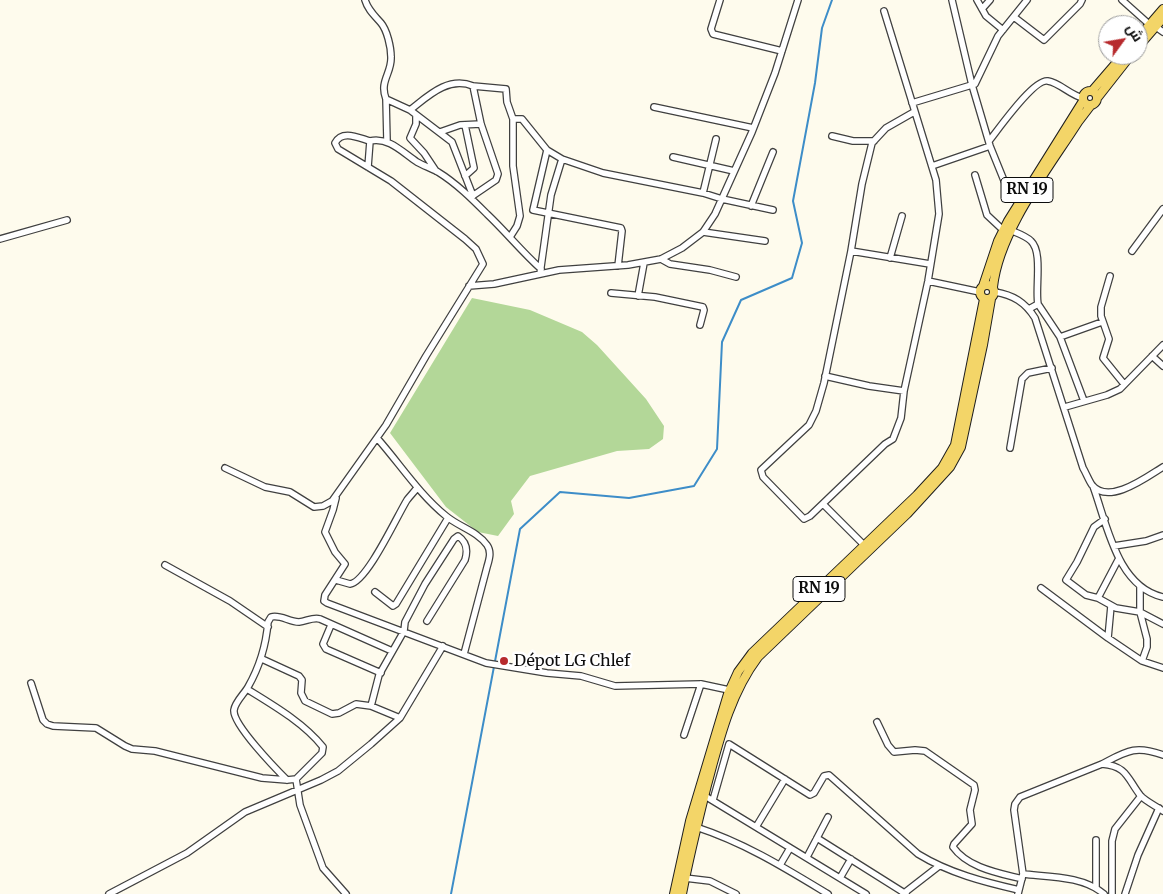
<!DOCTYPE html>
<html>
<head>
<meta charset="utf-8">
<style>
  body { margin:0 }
  #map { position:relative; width:1163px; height:894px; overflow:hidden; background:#fefbed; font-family:Merriweather,Cairo,serif }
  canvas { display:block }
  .north { position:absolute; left:1098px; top:15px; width:50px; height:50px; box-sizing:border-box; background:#fff; border:1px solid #9e9e9e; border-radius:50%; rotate:58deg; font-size:14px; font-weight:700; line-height:20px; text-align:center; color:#0d0d0d }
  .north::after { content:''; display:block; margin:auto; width:18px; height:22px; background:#b72a2d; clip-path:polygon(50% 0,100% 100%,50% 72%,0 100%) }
</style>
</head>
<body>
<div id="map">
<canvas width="1163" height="894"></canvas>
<div class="north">ش</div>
</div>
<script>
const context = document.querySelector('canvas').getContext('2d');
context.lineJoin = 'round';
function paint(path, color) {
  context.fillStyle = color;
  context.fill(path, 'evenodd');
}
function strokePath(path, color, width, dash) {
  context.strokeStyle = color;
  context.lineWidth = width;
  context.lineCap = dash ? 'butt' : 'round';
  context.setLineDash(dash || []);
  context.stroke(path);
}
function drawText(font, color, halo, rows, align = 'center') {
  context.font = font + ' Merriweather,serif';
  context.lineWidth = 5;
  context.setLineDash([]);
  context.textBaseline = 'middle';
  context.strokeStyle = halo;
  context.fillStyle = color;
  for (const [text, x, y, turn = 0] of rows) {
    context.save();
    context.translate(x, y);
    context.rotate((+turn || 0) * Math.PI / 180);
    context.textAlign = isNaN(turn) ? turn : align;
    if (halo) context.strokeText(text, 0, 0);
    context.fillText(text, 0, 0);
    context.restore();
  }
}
const forest = new Path2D(`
  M472 298 530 310 582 332 597 345 646 399 664 426 663 439 649 449 617 451 530 476 511 501 514 514 498 536 478 532 446 507 390 433Z`);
const stream = new Path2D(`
  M451 894 520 529 560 492 629 498 694 486 717 449 722 342 741 300 792 278 802 243 793 201 815 83 822 28 832 0`);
const minor = new Path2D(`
  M365 0C368 10 374 15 381 23 387 30 391 47 391 57 392 73 379 81 386 99L410 110 452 142 473 196
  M720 0 711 29 713 34 782 51
  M952 0 972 85 990 146 1005 183 1019 203
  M977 0 986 16 1003 30
  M1122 0 1150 25
  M982 9 990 0
  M884 11 936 180 939 214 928 281 904 391 901 418 893 439 885 444 810 516 804 519 763 477 761 470 809 425 816 411 824 383 851 251 862 184 872 143 886 128 914 112
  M1014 17 1044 40 1080 4 1082 0
  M1156 27 1163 32
  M473 86 506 89 507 102 513 119
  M386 99 387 141
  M912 103 975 84 998 36 1027 0
  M654 107 753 128
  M410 110C428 96 448 76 473 86L481 124 498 174 496 180 471 197
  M416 116V124L410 138 424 153 436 171
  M440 132 460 125 481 124
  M832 136 853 141H874
  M989 141C998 130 1034 78 1048 81 1060 83 1070 95 1083 98
  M547 150 533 210 621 228 622 231 618 266
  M673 157 734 171
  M932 166 990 146
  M368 167 370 141C389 137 402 152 417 162 424 166 431 168 438 172 456 183 472 199 487 214 506 232 522 252 541 269
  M975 175 987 215 1003 230
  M465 176 474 168 465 125
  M703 193 716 139
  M751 206 773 152
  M1010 230C1017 233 1026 236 1031 241 1043 252 1035 288 1038 304L1029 309
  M703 232 765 241
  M510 237 517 226 520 216 513 166V119H522L547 150 562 159
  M0 239 67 220
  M851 251 930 264
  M1132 251 1163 209
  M890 258 902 216
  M661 259 670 264 710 270 736 277
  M540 274 551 195 562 159 603 173 703 193 722 199 773 210
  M1110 276 1101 307V316L1109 339 1103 358 1124 384
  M928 281 980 292
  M469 286 494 284 559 270 628 265 661 259 682 248 703 232 715 214 752 132 775 73 798 0
  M995 292C1013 295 1025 302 1035 318L1083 468C1086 473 1089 481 1092 485 1109 506 1148 476 1163 467
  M611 293 655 297 703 307 704 310 700 325
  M638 296 644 263
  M1038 304 1060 337
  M1152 356 1163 366
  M825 376 869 386 904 391
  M1084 401 1060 337 1102 322
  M1065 407 1107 395 1120 389 1163 345
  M377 438C400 464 419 494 446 516 459 527 477 531 487 545 492 552 489 560 487 567L464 654
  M1010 448 1022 379 1028 373 1052 368
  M225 468 265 487 290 492 314 507 323 506 332 501 386 425 426 356 483 264 476 249 465 239 391 181 338 149 335 143C342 129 359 138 370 141
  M1093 486C1107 524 1117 587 1163 597
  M336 498 333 510 325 532 335 552 345 564 325 595 324 601 327 603 486 663 547 673 581 676 615 686 701 684 729 690
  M823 504 865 546
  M1114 546 1146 541 1163 535
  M1118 560 1098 598 1116 608 1140 612 1163 624
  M165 565 230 601 268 627
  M336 580 350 584C367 582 397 516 407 500 410 496 414 492 417 488
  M1140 586V612L1147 639V647L1142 661
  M1041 588 1108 638 1142 661 1163 668
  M375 592 393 606 396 604 448 518
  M1098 598 1086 595 1066 580 1077 562 1094 527 1105 519
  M331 625 323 644 326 649 381 673
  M1108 638 1111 606
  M262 659 299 676 302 680 301 693 305 701 332 714 339 713 356 704 371 706 400 718
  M31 683 43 720 47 724 53 726 96 728 125 746 132 749 155 751 262 778 287 780 296 779 322 753 323 747C304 723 273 705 247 689
  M371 706 379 675 404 631 405 622 425 584 454 539 458 536C467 542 468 550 465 560L427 621
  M877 722 888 745 894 752 915 750 925 751 974 785 975 790 970 810 972 824 954 844 953 847C968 868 999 873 1022 879
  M684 735 701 684
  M1102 764C1127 751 1135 745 1163 755
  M296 779 300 805 323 868 346 894
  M287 780C277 770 232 724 234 710 235 702 244 694 248 687 260 666 266 646 268 622L271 617C280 614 289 622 299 622 307 621 313 617 320 619L392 651
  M705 796 866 894
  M713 800 729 744 810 795 814 793 824 776 829 775 918 854C949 873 984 882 1019 890
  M696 827C745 843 785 868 828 894
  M756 827 785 779
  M817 838 906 894
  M1096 840V887
  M807 857 828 817
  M780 865 790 848
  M1023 874C1050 877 1083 876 1104 894
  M685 878 710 881 736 894
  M840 878 851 859
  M109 894 187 853 245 812 321 780 338 771 371 744 400 718 443 646
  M903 894 939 866
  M1018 894 1023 874 1014 810 1015 804 1020 797 1102 764C1127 766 1127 778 1140 795 1145 801 1156 806 1163 811
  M1112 894V841L1115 829 1141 796
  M1125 894 1138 855 1159 808`);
const major = new Path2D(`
  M1138 38 1163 9
  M1138 47 1163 18
  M1083 98a7 7 0 1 1 14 0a7 7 0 1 1-14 0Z
  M1092 91 1123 55
  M1098 97 1131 55
  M980 292a7 7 0 1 1 14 0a7 7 0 1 1-14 0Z
  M983 286 998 241 1008 221 1083 101
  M993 287C999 231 1048 169 1078 122L1091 105
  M674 894 690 821 728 694 738 672 752 653 917 495 942 468 955 445 984 299
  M682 894C689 857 698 821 707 785 719 741 730 694 758 657L907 514 950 467 961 447 983 345 991 299`);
const markers = [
  [504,661,5,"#b72a2d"]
];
const shields = [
  [1027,190,52],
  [819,589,52]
];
const shieldNames = [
  ["RN 19",1027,190],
  ["RN 19",819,589]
];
const poiNames = [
  ["Dépot LG Chlef",514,661]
];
paint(forest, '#b3d798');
strokePath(stream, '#3d8dc8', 2);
strokePath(minor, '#404040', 8);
strokePath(major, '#1e1e1e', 10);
strokePath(minor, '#fff', 5.5);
strokePath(major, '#f3d568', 8);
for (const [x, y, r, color] of markers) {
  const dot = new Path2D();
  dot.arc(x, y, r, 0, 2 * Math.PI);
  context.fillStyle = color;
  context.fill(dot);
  strokePath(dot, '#fff', 2);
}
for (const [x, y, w] of shields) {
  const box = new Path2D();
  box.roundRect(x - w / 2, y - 12.5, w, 25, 4);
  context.fillStyle = '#fff';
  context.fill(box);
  strokePath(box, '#0d0d0d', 1);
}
drawText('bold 15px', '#0d0d0d', null, shieldNames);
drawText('16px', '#0d0d0d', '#fff', poiNames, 'left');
</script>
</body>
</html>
